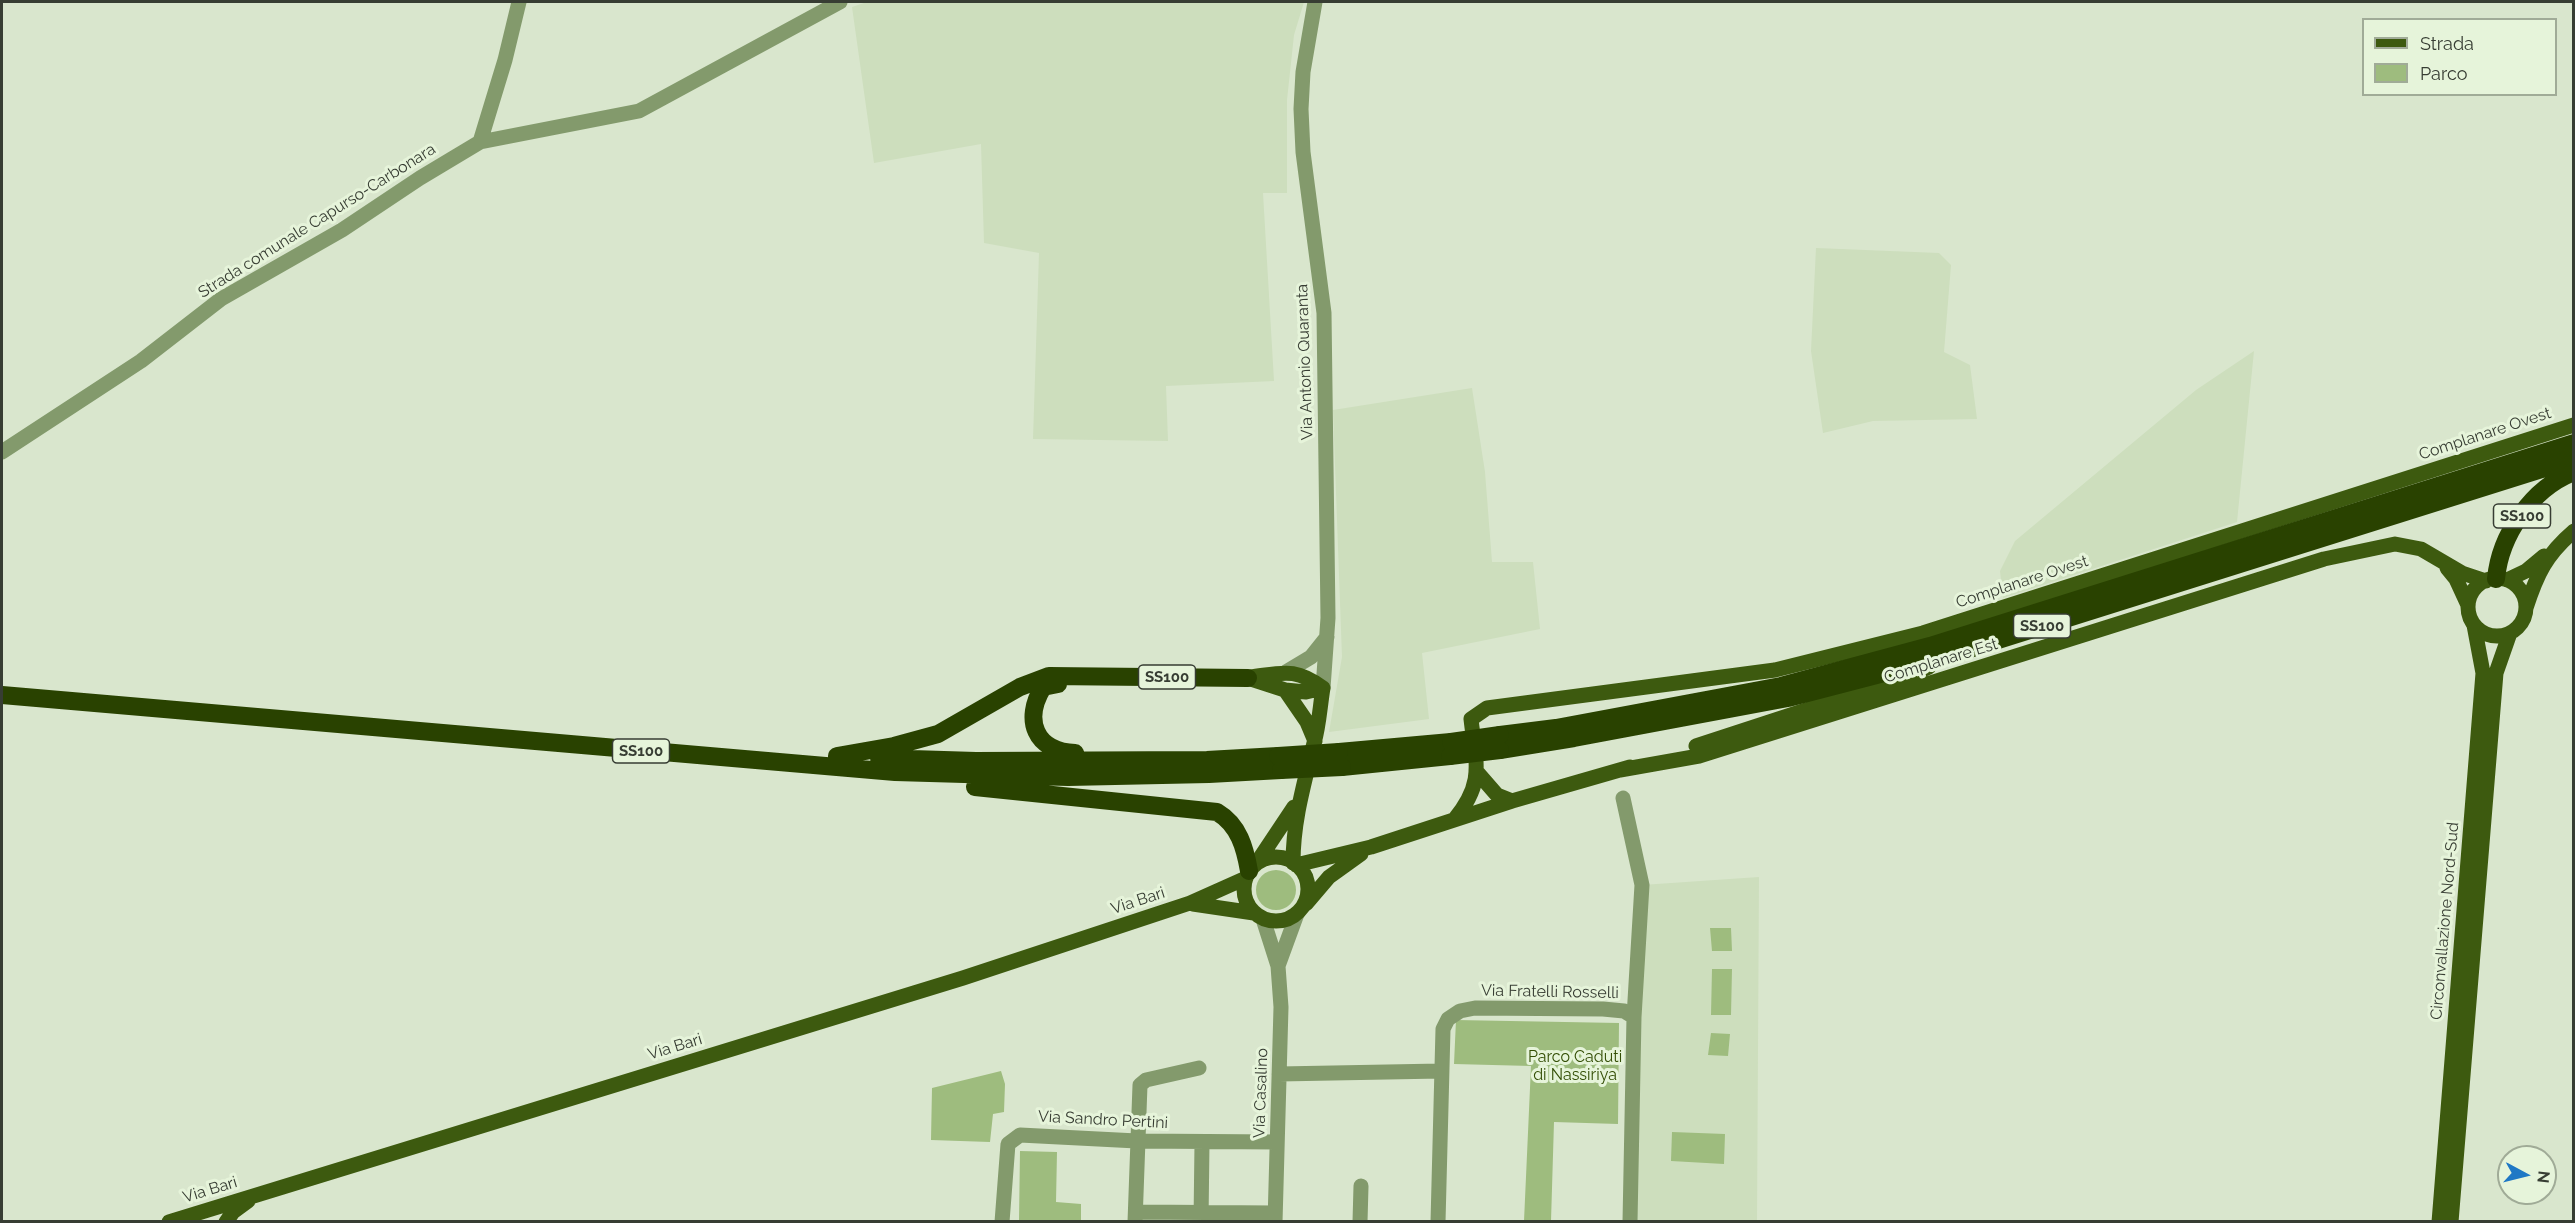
<!DOCTYPE html>
<html>
<head>
<meta charset="utf-8">
<style>
  body { margin:0 }
  #map { position:relative; width:2575px; height:1223px; overflow:hidden; background:#d9e6cd; font-family:Raleway,sans-serif }
  canvas { display:block }
  .frame { position:absolute; inset:0; border:3px solid #373d33; pointer-events:none }
  .legend { position:absolute; left:2362px; top:18px; width:195px; height:78px; box-sizing:border-box; background:#e6f4da; border:2px solid #a0ab97; margin:0; padding:8px 10px; list-style:none; font-size:18px; color:#373d33 }
  .legend li { display:flex; align-items:center; gap:12px; height:30px }
  .legend b { width:30px; border:2px solid #a0ab97 }
  .north { position:absolute; left:2497px; top:1145px; width:60px; height:60px; box-sizing:border-box; background:#e6f4da; border:2px solid #a0ab97; border-radius:50%; rotate:97deg; font-size:16px; font-weight:700; line-height:24px; text-align:center; color:#373d33 }
  .north::after { content:''; display:block; margin:auto; width:21px; height:27px; background:#1f78c5; clip-path:polygon(50% 0,100% 100%,50% 72%,0 100%) }
</style>
</head>
<body>
<div id="map">
<canvas width="2575" height="1223"></canvas>
<div class="frame"></div>
<ul class="legend">
<li><b style="height:8px;background:#3d5a0f"></b>Strada</li>
<li><b style="height:16px;background:#9ebc7e"></b>Parco</li>
</ul>
<div class="north">N</div>
</div>
<script>
const context = document.querySelector('canvas').getContext('2d');
context.lineJoin = 'round';
function paint(path, color) {
  context.fillStyle = color;
  context.fill(path, 'evenodd');
}
function strokePath(path, color, width, dash) {
  context.strokeStyle = color;
  context.lineWidth = width;
  context.lineCap = dash ? 'butt' : 'round';
  context.setLineDash(dash || []);
  context.stroke(path);
}
function drawText(font, color, halo, rows, align = 'center') {
  context.font = font + ' Raleway,sans-serif';
  context.lineWidth = 6;
  context.setLineDash([]);
  context.textBaseline = 'middle';
  context.strokeStyle = halo;
  context.fillStyle = color;
  for (const [text, x, y, turn = 0] of rows) {
    context.save();
    context.translate(x, y);
    context.rotate((+turn || 0) * Math.PI / 180);
    context.textAlign = isNaN(turn) ? turn : align;
    if (halo) context.strokeText(text, 0, 0);
    context.fillText(text, 0, 0);
    context.restore();
  }
}
const built = new Path2D(`
  M867 2H1304L1294 35 1287 100V193H1263L1274 381 1166 386 1168 441 1033 439 1039 253 984 243 981 144 874 163 852 7Z
  M1816 248 1939 253 1951 265 1944 352 1970 365 1977 419 1873 421 1823 433 1811 351Z
  M2254 351 2237 522 2003 598 2000 571 2015 541 2196 390Z
  M1472 388 1485 472 1492 562H1533L1540 629 1422 653 1429 719 1329 732 1342 657 1333 410Z
  M1759 877 1757 1221 1637 1222 1642 885Z`);
const green = new Path2D(`
  M1256 890a20 20 0 1 1 40 0a20 20 0 1 1-40 0Z
  M1710 928H1731L1732 951H1712Z
  M1712 969H1732L1731 1015H1711Z
  M1456 1020 1619 1023 1618 1124 1554 1122 1551 1221H1524L1531 1066 1454 1064Z
  M1711 1033 1730 1034 1728 1056 1708 1055Z
  M1001 1071 1005 1084 1004 1112 993 1114 990 1142 931 1140 932 1088Z
  M1672 1132 1725 1134 1724 1164 1671 1161Z
  M1020 1151 1057 1152 1056 1202 1081 1204V1221H1019Z`);
const minor = new Path2D(`
  M1315 2 1303 72 1301 109 1303 152 1324 313 1328 618 1323 688
  M480 142 505 60 519 2
  M2 452 141 361 221 299 342 230 420 178 480 142 639 111 840 2
  M1286 672 1311 657 1327 637
  M1623 798 1642 885 1634 1017 1630 1222
  M1263 919 1278 966 1281 1007 1275 1222
  M1278 966 1297 914
  M1279 1074 1441 1071
  M1136 1212 1275 1213
  M1002 1222 1008 1144 1020 1135 1137 1141 1277 1142
  M1135 1222 1140 1085 1146 1080 1199 1068
  M1201 1222 1202 1143
  M1360 1222 1361 1186
  M1438 1222 1443 1029 1448 1019 1460 1011 1475 1008 1603 1009 1624 1011 1634 1017`);
const major = new Path2D(`
  M2447 568 2456 579 2468 605
  M2468 607a29 29 0 1 1 58 0a29 29 0 1 1-58 0Z
  M2507 580 2526 571 2544 556
  M2526 608C2537 574 2546 555 2574 531
  M1250 677C1283 673 1295 667 1323 688
  M1248 678 1285 690 1307 722 1315 741
  M1285 690 1306 692 1323 688
  M1696 746 1898 680 1929 667
  M1620 770 1699 756 2324 559 2395 544 2421 549 2462 573 2486 581
  M1477 772 1497 795 1512 801
  M1454 820C1485 782 1476 764 1471 719L1487 708 1775 670 1923 633 2574 425
  M1244 889a32 32 0 1 1 64 0a32 32 0 1 1-64 0Z
  M1293 863C1293 821 1304 784 1314 743 1319 726 1320 706 1323 688
  M1256 864 1294 807
  M1296 865 1371 847 1512 801 1630 767
  M1193 904 1254 913
  M1306 904 1329 877 1361 854
  M169 1222 963 978 1190 903 1246 878
  M226 1222 233 1212 248 1201
  M2439 1222 2483 673 2474 625
  M2451 1222 2496 673 2510 633`);
const highway = new Path2D(`
  M2496 579C2500 535 2532 488 2574 472
  M1058 684 1043 687C1023 720 1035 751 1075 753
  M2 695 895 772 1068 777 1209 774 1281 770
  M1500 735 1556 728 1781 686 1930 646 2574 443
  M1500 750 1574 738 1788 698 1938 659 2574 459
  M1339 752 1451 742
  M837 756 894 746 938 734 1020 687 1049 676 1248 678
  M879 758 976 761 1207 760 1278 756
  M1342 767 1450 756
  M975 787 1217 812C1239 825 1245 848 1249 871`);
const highwayBridge = new Path2D(`
  M1451 742 1500 735
  M1278 756 1339 752
  M1450 756 1500 750
  M1281 770 1342 767`);
const shields = [
  [2522,516,57],
  [2042,626,57],
  [1167,677,57],
  [641,751,57]
];
const shieldNames = [
  ["SS100",2522,516],
  ["SS100",2042,626],
  ["SS100",1167,677],
  ["SS100",641,751]
];
const streetNames = [
  ["Strada comunale Capurso-Carbonara",317,221,-32],
  ["Via Antonio Quaranta",1305,362,-92],
  ["Complanare Ovest",2485,434,-18],
  ["Complanare Ovest",2022,582,-18],
  ["Complanare Est",1941,661,-17],
  ["Via Bari",1138,901,-18],
  ["Circonvallazione Nord-Sud",2445,921,-85],
  ["Via Fratelli Rosselli",1550,992,1],
  ["Via Bari",675,1047,-17],
  ["Via Casalino",1261,1093,-88],
  ["Via Sandro Pertini",1103,1120,3],
  ["Via Bari",210,1190,-17]
];
const parkNames = [
  ["Parco Caduti",1575,1057],
  ["di Nassiriya",1575,1075]
];
paint(built, '#cddebd');
paint(green, '#9ebc7e');
strokePath(minor, '#839a6c', 15);
strokePath(major, '#3d5a0f', 15);
strokePath(highway, '#294200', 18);
strokePath(highwayBridge, '#294200', 18);
for (const [x, y, w] of shields) {
  const box = new Path2D();
  box.roundRect(x - w / 2, y - 12, w, 24, 4.5);
  context.fillStyle = '#e6f4da';
  context.fill(box);
  strokePath(box, '#373d33', 1.5);
}
drawText('bold 15px', '#373d33', null, shieldNames);
drawText('16px', '#373d33', '#e6f4da', streetNames);
drawText('16px', '#334e05', '#e6f4da', parkNames);
</script>
</body>
</html>
